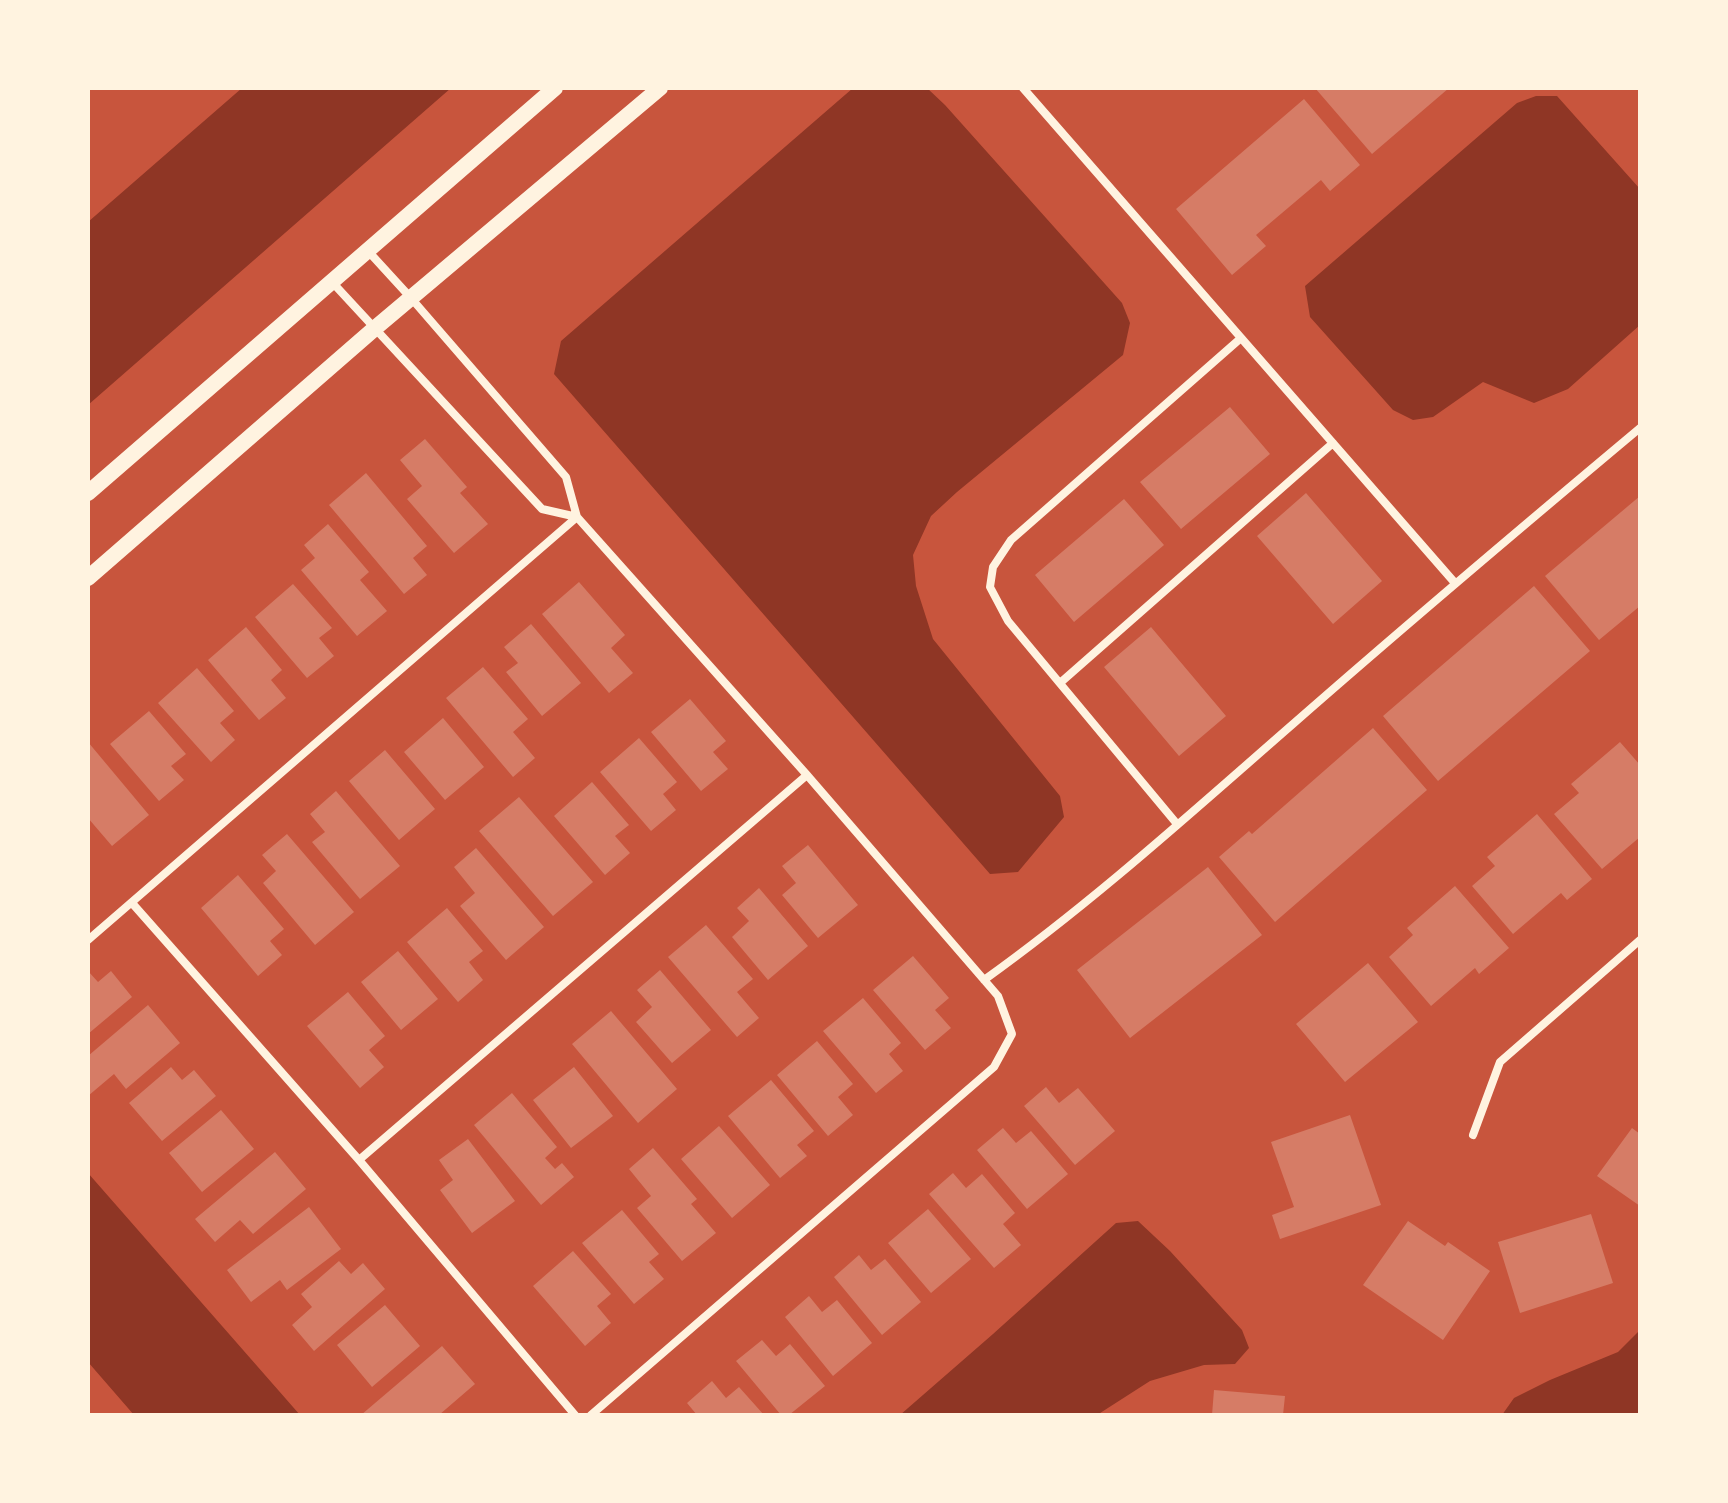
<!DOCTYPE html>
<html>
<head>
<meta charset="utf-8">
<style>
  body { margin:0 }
  #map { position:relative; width:1728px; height:1503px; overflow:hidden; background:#c8553d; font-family:Commissioner,sans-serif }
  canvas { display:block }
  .frame { position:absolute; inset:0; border:90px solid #fff3e0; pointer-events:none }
</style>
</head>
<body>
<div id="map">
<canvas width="1728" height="1503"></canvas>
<div class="frame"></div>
</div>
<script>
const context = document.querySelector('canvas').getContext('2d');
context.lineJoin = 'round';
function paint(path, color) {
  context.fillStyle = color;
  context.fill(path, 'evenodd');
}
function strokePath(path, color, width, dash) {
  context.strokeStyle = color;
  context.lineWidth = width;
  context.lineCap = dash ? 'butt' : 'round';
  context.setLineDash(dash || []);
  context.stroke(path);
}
const water = new Path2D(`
  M242 88H451L88 405V222Z
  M853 88H927L945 105 1122 303 1130 323 1123 355 957 492 931 516 913 555 916 586 933 639 1060 796 1064 817 1018 872 990 874 554 374 561 341Z
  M1536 96H1557L1640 189V325L1568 389 1534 403 1483 382 1433 417 1413 420 1393 410 1310 317 1305 286 1517 103Z
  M88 1173 300 1415H134L88 1362Z
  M1138 1221 1170 1251 1242 1330 1249 1348 1235 1364 1204 1365 1150 1381 1097 1415H900L993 1334 1116 1223Z
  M1640 1330V1415H1502L1514 1398 1550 1380 1618 1352Z`);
const building = new Path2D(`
  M1315 88H1449L1372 154Z
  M1304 99 1360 165 1330 191 1321 180 1256 235 1266 246 1232 275 1176 209Z
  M1230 407 1270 454 1181 529 1140 482Z
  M425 439 467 487 460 493 488 524 454 553 407 499 422 486 400 460Z
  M366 473 427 546 413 558 427 575 404 594 329 505Z
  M1306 493 1382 581 1333 624 1257 536Z
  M1640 496V606L1599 640 1545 576Z
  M1124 499 1164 545 1074 622 1035 575Z
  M328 524 369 572 360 580 387 611 357 636 301 570 315 558 304 545Z
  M579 582 625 635 611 648 633 673 609 693 542 614Z
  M293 584 332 628 319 638 334 656 307 678 255 617Z
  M1534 586 1590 651 1438 781 1383 716Z
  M531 624 581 683 542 716 506 672 518 663 504 647Z
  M246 627 282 670 271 680 286 698 259 720 208 660Z
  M1151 627 1226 716 1179 756 1104 667Z
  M483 667 528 719 513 732 535 758 513 777 446 698Z
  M197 668 234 711 220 723 235 740 211 762 158 703Z
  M690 699 726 741 713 752 728 769 701 791 651 732Z
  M149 711 186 754 171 766 184 780 159 801 110 744Z
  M443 718 484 767 445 800 404 752Z
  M1373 728 1427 790 1275 922 1219 857 1249 831 1252 834Z
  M639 738 677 782 663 794 676 810 651 831 600 772Z
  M88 742 149 815 112 846 88 818Z
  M1620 742 1640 765V837L1602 869 1554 814 1579 793 1571 784Z
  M385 750 435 809 399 840 349 781Z
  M592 782 629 825 615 836 630 853 605 875 554 816Z
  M336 791 400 866 360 899 312 842 325 832 310 814Z
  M519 797 593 882 553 916 479 831Z
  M1537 814 1592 879 1567 900 1561 893 1513 934 1472 886 1495 866 1487 857Z
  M287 834 354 912 315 945 263 883 276 871 262 855Z
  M808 845 858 905 818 938 782 895 796 883 782 866Z
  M476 848 544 927 506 960 460 906 475 893 454 867Z
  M1208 867 1262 935 1130 1038 1077 970Z
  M238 875 284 929 270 941 282 955 258 976 201 908Z
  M1455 886 1509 948 1479 974 1475 968 1431 1006 1389 957 1413 935 1407 928Z
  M759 888 808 946 768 980 732 937 749 921 737 908Z
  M447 908 483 951 469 962 483 980 458 1002 407 942Z
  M706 925 753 979 737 992 759 1018 737 1037 668 957Z
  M398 951 438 999 401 1030 361 982Z
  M913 956 949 998 935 1010 951 1028 925 1050 873 990Z
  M1368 963 1418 1022 1345 1082 1296 1024Z
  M660 970 711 1030 672 1063 636 1022 652 1007 637 990Z
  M88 971 98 982 111 971 132 997 88 1034Z
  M348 992 385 1036 369 1050 384 1067 360 1088 307 1026Z
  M863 998 901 1043 889 1054 903 1071 876 1093 823 1031Z
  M148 1005 180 1043 126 1089 114 1074 88 1096V1056Z
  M611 1011 677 1089 638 1123 572 1044Z
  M817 1041 853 1084 838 1097 853 1115 828 1136 777 1075Z
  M171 1067 182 1080 194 1070 216 1096 162 1141 129 1103Z
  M574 1067 613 1116 571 1148 533 1100Z
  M771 1080 814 1131 797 1145 807 1156 780 1178 728 1116Z
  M1046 1087 1059 1103 1078 1088 1115 1131 1075 1165 1024 1106Z
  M512 1093 557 1147 545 1158 555 1169 562 1163 574 1177 541 1205 474 1125Z
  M221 1110 254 1149 202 1192 169 1153Z
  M1350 1115 1381 1205 1280 1239 1272 1215 1294 1207 1271 1142Z
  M719 1126 770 1185 732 1218 681 1159Z
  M1003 1128 1016 1143 1031 1131 1068 1174 1027 1209 977 1150Z
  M1632 1128 1640 1134V1206L1597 1176Z
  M468 1139 515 1201 472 1233 440 1190 453 1180 439 1160Z
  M653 1148 697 1199 691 1204 716 1233 682 1261 637 1208 651 1196 629 1169Z
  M275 1152 306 1189 253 1234 240 1220 215 1242 195 1219Z
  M953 1173 966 1188 982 1174 1015 1213 1003 1224 1021 1245 994 1268 929 1194Z
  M309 1207 341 1249 287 1290 280 1280 251 1302 227 1270Z
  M928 1209 971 1259 931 1293 888 1243Z
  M622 1210 659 1254 649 1262 664 1279 634 1304 582 1243Z
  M1591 1214 1613 1283 1520 1313 1498 1242Z
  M1408 1221 1445 1246 1448 1242 1490 1271 1443 1340 1363 1285Z
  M573 1251 611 1294 597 1306 611 1323 585 1346 533 1286Z
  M859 1255 871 1270 885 1259 921 1302 882 1335 834 1277Z
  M339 1261 351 1274 363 1263 385 1289 314 1351 292 1325 312 1307 301 1294Z
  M809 1296 822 1312 837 1300 872 1343 833 1376 785 1317Z
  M385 1305 420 1346 372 1387 337 1345Z
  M762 1340 776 1356 790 1344 825 1386 789 1415H781L736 1361Z
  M442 1346 475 1384 439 1415H361Z
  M712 1381 726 1398 739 1387 764 1415H697L687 1403Z
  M1214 1390 1285 1396 1283 1415H1212Z`);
const minor = new Path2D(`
  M1023 88 1455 583
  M368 251 411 298 566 477 577 517 807 775 998 996 1012 1034 994 1067 591 1415
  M332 282 542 509 577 517
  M1060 683 1333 443
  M1177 824 1008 621 990 587 993 567 1011 540 1241 338
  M132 903 359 1160 575 1415
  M88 940 577 517
  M984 980C1093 902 1192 812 1293 724 1407 624 1523 526 1640 428
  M1473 1135 1500 1062 1640 940
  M359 1160 807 775`);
const secondary = new Path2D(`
  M88 493 555 88
  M88 578 374 329 660 88`);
paint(water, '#8f3625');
paint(building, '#d67c66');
strokePath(minor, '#fff3e0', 8);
strokePath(secondary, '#fff3e0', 16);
</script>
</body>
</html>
